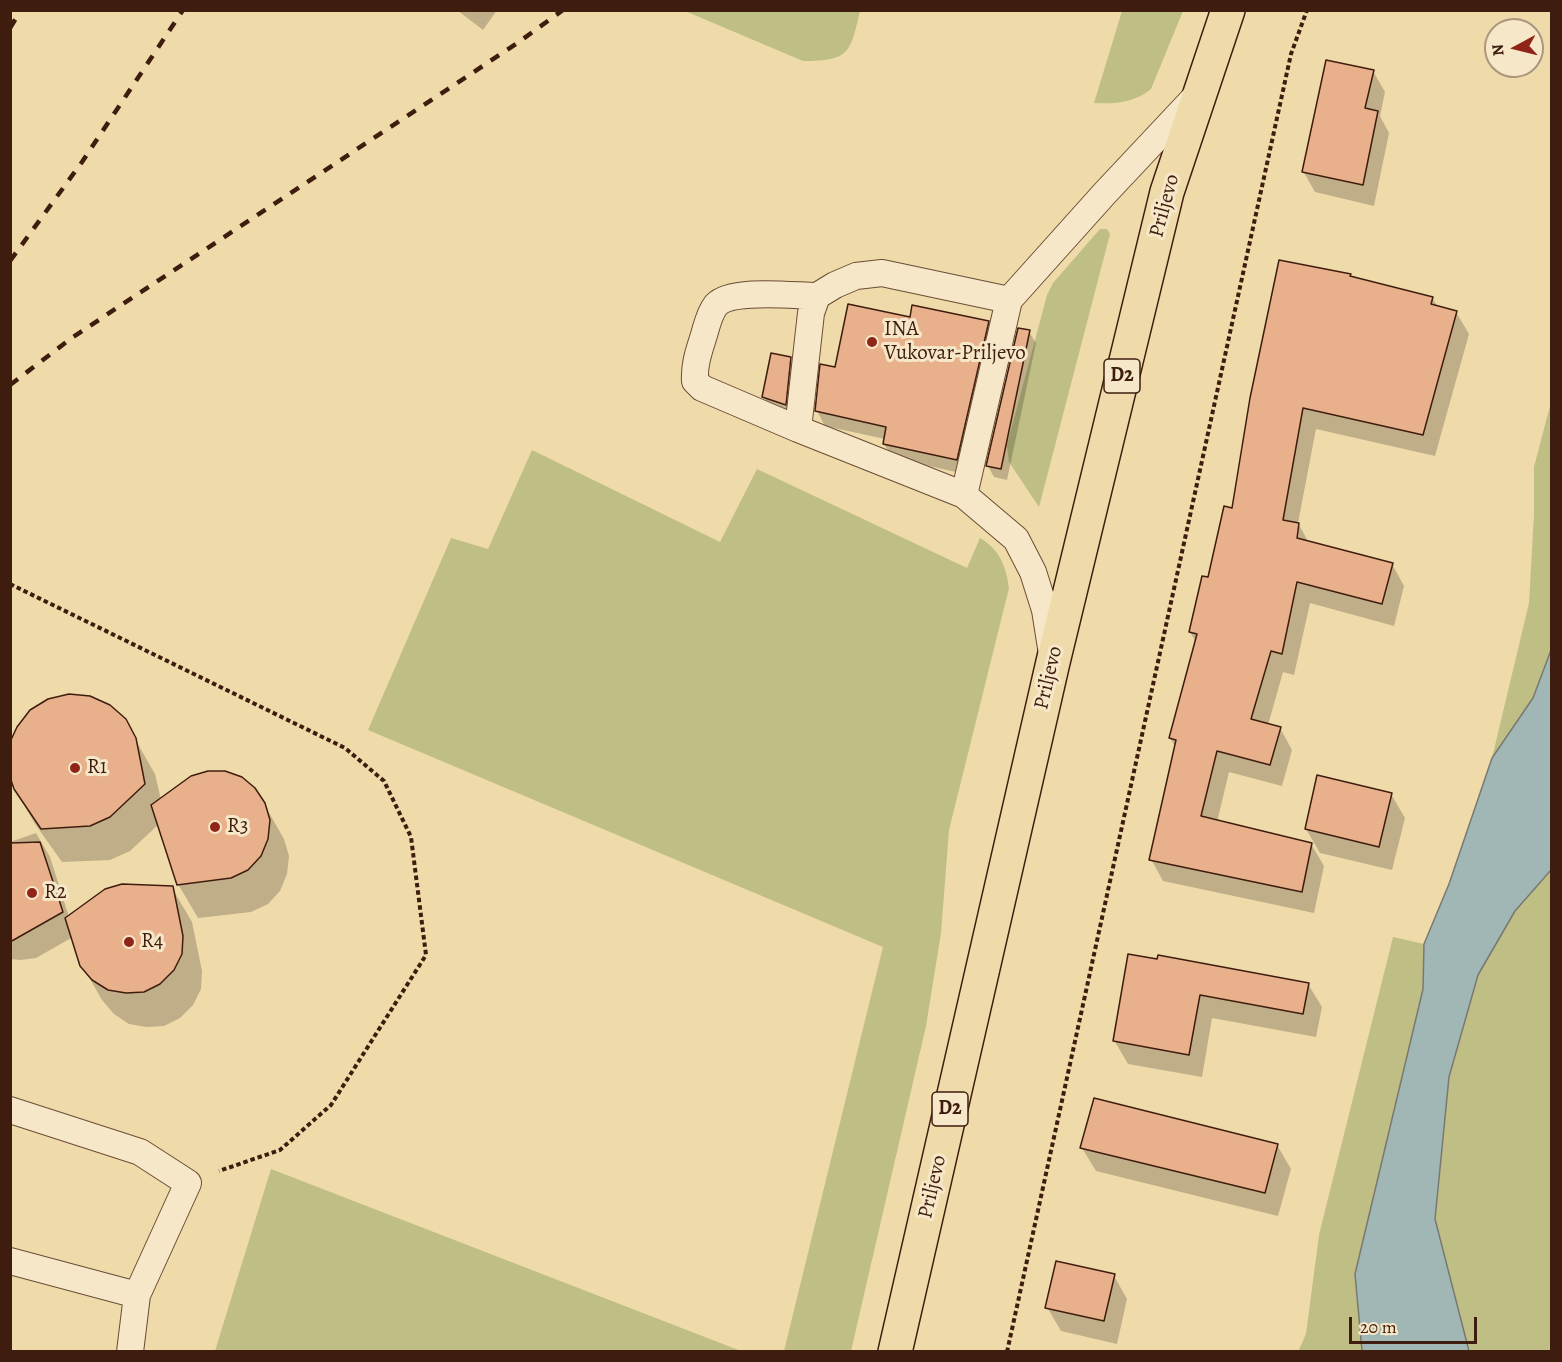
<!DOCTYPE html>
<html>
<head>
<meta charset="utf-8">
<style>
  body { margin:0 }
  #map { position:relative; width:1562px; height:1362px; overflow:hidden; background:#efdaaa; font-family:Alegreya,serif }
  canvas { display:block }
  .frame { position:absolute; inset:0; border:12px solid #3f1d0e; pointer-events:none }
  .north { position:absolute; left:1484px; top:18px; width:60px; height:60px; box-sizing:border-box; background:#f5e7c8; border:2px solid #ac967e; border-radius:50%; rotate:263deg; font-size:16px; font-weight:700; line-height:24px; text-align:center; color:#3f1d0e }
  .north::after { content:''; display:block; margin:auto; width:21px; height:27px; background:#8f2418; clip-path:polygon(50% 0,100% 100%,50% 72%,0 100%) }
  .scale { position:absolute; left:1349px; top:1317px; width:128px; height:27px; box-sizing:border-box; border:3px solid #3f1d0e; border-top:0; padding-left:8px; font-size:18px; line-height:21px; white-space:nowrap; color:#3f1d0e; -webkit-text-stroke:4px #f5e7c8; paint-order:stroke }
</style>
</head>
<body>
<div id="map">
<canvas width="1562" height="1362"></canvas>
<div class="frame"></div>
<div class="north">N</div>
<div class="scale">20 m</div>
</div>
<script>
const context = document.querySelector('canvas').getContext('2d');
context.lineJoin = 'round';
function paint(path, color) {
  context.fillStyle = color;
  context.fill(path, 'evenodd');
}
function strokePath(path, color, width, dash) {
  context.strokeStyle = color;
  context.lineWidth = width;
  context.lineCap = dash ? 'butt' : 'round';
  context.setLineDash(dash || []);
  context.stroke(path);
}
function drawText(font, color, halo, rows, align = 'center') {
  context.font = font + ' Alegreya,serif';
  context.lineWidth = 6;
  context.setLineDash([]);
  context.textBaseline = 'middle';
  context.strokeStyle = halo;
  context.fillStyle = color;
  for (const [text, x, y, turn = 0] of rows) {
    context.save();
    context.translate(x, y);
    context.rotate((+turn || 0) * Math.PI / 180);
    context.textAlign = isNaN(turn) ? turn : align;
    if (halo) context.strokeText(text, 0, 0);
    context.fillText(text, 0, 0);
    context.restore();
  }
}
const green = new Path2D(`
  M685 11H860C850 53 850 61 803 61Z
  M1122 11H1183L1151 89C1134 103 1115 104 1094 103Z
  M1100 229H1107L1110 234 1039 507 1009 462 1007 445 1047 295 1053 283Z
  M1551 402V1351L1298 1352 1306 1334 1319 1235 1393 937 1424 944 1449 884 1492 758 1529 603 1534 514V467Z
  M532 450 720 542 757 469 967 568 980 538C1000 550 1006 566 1009 588L949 830 941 933 926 1026 851 1351H784L883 947 368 730 451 538 488 549Z
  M271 1169 741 1351H215Z`);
const water = new Path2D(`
  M1551 650V870L1515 911 1478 975 1449 1077 1435 1219 1469 1351H1362L1355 1274 1423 989 1424 944 1449 884 1492 758 1533 698Z`);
const shadow = new Path2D(`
  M457 10H497L483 30Z
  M1373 71 1385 92 1380 116 1389 133 1374 206 1315 192 1303 171Z
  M1351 278 1432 298 1438 307 1456 312 1469 334 1435 456 1316 429 1298 523 1309 543 1392 564 1404 586 1394 626 1310 603 1294 675 1283 672 1268 725 1280 728 1292 750 1282 786 1229 772 1217 822 1311 844 1324 866 1314 913 1163 881 1151 859 1176 748 1170 738 1196 642 1190 632 1233 510Z
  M911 319 988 323 996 337 965 474 893 458 884 444 885 439 825 426 817 411 836 369Z
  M1029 332 1036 343 1007 480 994 477 988 466Z
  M790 359 797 370 792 415 770 409 764 397Z
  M124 720 155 774 161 800 264 804 284 839 289 856 287 874 280 891 268 904 251 912 198 918 178 884 159 824 130 851 110 860 62 862 35 824 15 789Z
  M1391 794 1405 818 1392 870 1320 853 1306 829Z
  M36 833 50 857 69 917 172 888 192 922 202 971 201 989 193 1005 180 1018 164 1026 146 1027 129 1024 114 1014 102 1000 82 965 73 937 36 958 21 960 10 959V842Z
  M1130 956 1308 984 1322 1007 1316 1037 1212 1018 1202 1077 1128 1064 1114 1040Z
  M1277 1145 1291 1169 1278 1216 1096 1171 1082 1148Z
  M1114 1276 1127 1299 1117 1344 1061 1331 1047 1307Z`);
const building = new Path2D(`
  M1326 60 1374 70 1365 108 1378 111 1363 185 1302 172Z
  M1279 260 1351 274 1350 276 1433 297 1431 304 1457 311 1423 435 1303 408 1283 520 1299 523 1297 538 1393 563 1382 604 1297 582 1282 654 1271 651 1251 719 1281 727 1270 765 1217 751 1201 816 1312 843 1302 892 1149 860 1176 740 1169 738 1197 634 1189 632 1202 576 1208 577 1224 506 1232 508 1250 398Z
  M848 304 910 317 912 305 989 321 957 460 883 444 886 427 815 411 820 364 835 367Z
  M1018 328 1030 330 1001 469 986 466Z
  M771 353 791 357 786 405 762 397Z
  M69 694 90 696 110 705 126 719 136 738 145 784 110 817 90 826 41 829 14 789 10 777V742L17 727 30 710 48 699Z
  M208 771H225L242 777 255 788 265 803 270 820 268 839 261 856 248 870 231 878 177 885 151 805 191 776Z
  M1317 775 1392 793 1379 847 1305 829Z
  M40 842 63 912 10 942V843Z
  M122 884 173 886 183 936 182 954 174 970 160 984 144 992 126 993 108 990 92 980 80 966 65 918 105 889Z
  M1128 954 1157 959 1158 955 1309 983 1303 1014 1200 995 1189 1055 1113 1041Z
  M1094 1098 1278 1144 1265 1193 1080 1148Z
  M1056 1261 1115 1274 1104 1321 1045 1308Z`);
const path = new Path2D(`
  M10 584 345 748 384 781 411 837 426 955 331 1105 280 1150 219 1171
  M1007 1352 1291 54 1307 10`);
const service = new Path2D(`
  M817 296C795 296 732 288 716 305 709 314 707 325 704 335 699 351 694 364 695 381L702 388 798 429 964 495 1016 539 1033 572 1045 610 1052 654
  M798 429 811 313 817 296 835 285 856 276 882 273 1009 300 1105 193 1198 94
  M964 495 1009 300
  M10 1110 140 1152 188 1183 137 1295 130 1352
  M10 1261 137 1295`);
const primary = new Path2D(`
  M895 1352 1053 662 1167 192 1228 10`);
const rail = new Path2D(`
  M10 28 21 10
  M10 261 82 162 183 10
  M10 385 73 337 516 44 563 10`);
const markers = [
  [872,342,6,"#8f2418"],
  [75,768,6,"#8f2418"],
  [215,827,6,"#8f2418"],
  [32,893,6,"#8f2418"],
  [129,942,6,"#8f2418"]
];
const shields = [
  [1122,376,36],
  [950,1109,36]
];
const shieldNames = [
  ["D2",1122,376],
  ["D2",950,1109]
];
const streetNames = [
  ["Priljevo",1165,206,-75],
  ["Priljevo",1049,678,-77],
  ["Priljevo",933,1187,-77]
];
const poiNames = [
  ["INA",884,330],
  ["Vukovar-Priljevo",884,354],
  ["R1",87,768],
  ["R3",227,827],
  ["R2",44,893],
  ["R4",141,942]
];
paint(green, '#bfbe84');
paint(water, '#a0b7b5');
strokePath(water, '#797972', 1.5);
paint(shadow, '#0003');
paint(building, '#e8b18c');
strokePath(building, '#3f1d0e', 1.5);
strokePath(service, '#6b4c35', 28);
strokePath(primary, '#3f1d0e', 36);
strokePath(path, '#3f1d0e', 4, [4.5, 3]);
strokePath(service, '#f5e7c8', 26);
strokePath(primary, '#efdaaa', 33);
strokePath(rail, '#3f1d0e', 4.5, [10, 10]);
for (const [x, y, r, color] of markers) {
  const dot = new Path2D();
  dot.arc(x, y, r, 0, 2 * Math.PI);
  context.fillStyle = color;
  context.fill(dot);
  strokePath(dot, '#f5e7c8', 2);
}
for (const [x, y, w] of shields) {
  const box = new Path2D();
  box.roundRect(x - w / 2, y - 17, w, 34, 4.5);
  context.fillStyle = '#f5e7c8';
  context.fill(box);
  strokePath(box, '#3f1d0e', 1.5);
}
drawText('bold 20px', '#3f1d0e', null, shieldNames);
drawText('21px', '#3f1d0e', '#f5e7c8', streetNames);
drawText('21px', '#3f1d0e', '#f5e7c8', poiNames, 'left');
</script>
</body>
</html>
